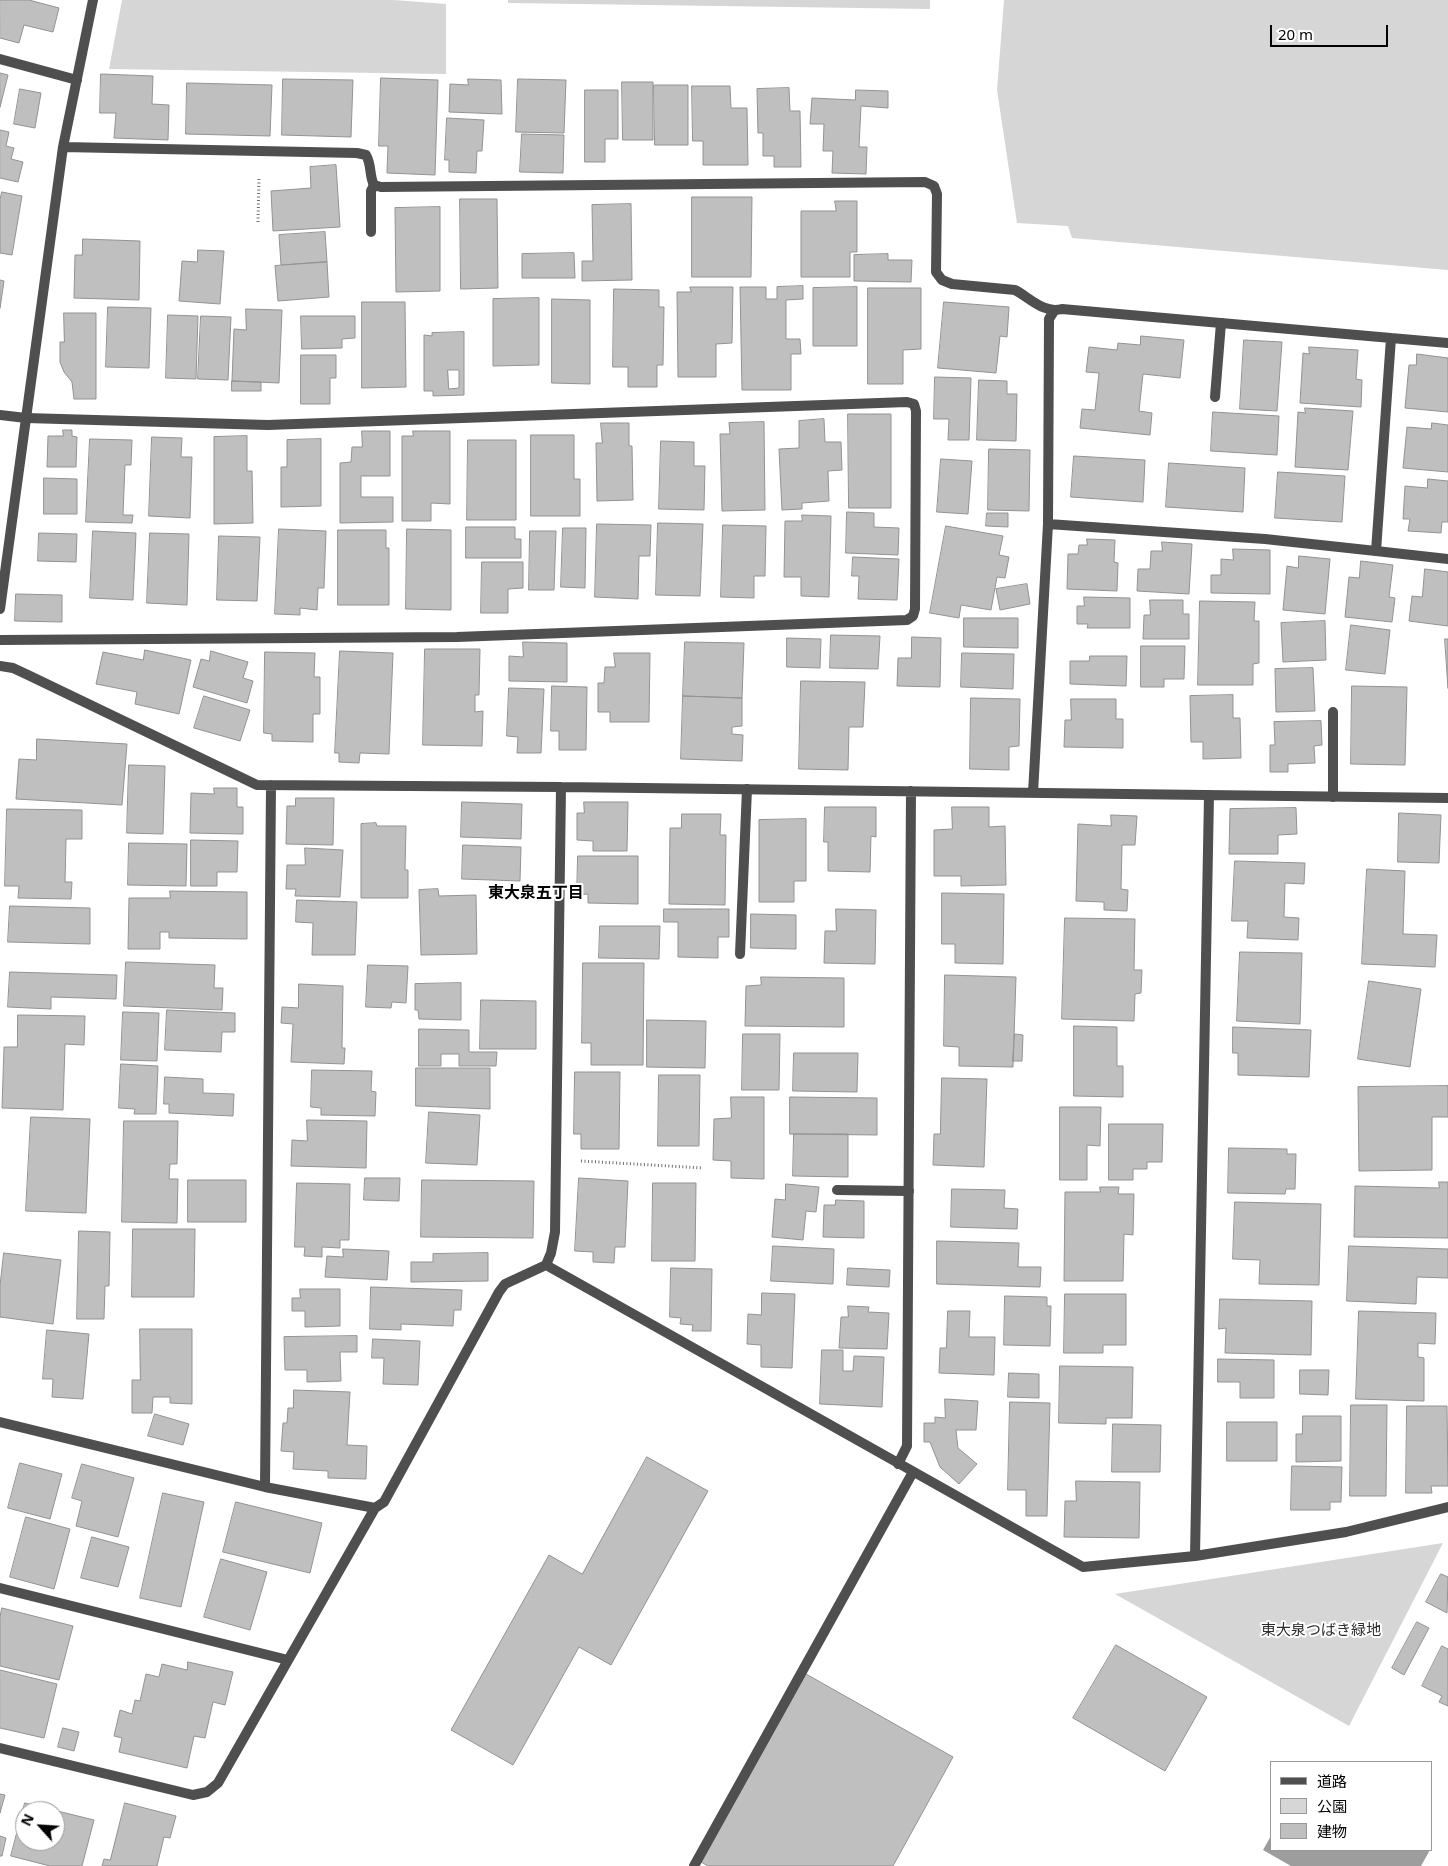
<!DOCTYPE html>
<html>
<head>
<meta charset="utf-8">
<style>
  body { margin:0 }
  #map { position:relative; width:1448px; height:1866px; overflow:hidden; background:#fff; font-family:"Noto Sans","Noto Sans JP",sans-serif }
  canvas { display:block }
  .legend { position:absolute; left:1270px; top:1761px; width:162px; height:90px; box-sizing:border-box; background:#fff; border:1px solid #999; margin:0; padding:6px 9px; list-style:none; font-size:15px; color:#000 }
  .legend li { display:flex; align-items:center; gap:10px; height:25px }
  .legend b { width:25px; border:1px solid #999 }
  .north { position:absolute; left:15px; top:1801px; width:50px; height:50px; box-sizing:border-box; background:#fff; border:1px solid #999; border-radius:50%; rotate:296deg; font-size:14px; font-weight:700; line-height:20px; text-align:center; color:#000 }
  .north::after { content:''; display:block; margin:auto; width:18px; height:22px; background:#000; clip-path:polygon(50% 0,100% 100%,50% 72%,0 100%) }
  .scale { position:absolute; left:1270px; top:25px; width:118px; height:22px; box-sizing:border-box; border:2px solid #000; border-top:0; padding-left:6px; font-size:15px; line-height:18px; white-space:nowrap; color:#000; -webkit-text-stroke:4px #fff; paint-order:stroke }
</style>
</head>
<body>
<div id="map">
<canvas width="1448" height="1866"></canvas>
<ul class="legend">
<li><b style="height:6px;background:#4f4f4f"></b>道路</li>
<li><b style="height:14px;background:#d6d6d6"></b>公園</li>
<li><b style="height:14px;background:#bfbfbf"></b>建物</li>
</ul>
<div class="north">N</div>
<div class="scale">20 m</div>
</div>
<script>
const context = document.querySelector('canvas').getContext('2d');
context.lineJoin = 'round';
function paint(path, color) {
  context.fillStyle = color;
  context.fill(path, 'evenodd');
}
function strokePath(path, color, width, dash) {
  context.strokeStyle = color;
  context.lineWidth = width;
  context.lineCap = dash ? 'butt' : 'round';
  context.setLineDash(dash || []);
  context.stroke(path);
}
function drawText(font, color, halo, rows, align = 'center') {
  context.font = font + ' "Noto Sans","Noto Sans JP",sans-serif';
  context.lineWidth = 4;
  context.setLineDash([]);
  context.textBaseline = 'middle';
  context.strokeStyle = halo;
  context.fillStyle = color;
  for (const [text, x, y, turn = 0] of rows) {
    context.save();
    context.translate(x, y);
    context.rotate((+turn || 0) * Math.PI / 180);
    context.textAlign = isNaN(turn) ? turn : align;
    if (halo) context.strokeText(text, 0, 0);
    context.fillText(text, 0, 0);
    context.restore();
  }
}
const green = new Path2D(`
  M122 0H394L446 4V74L109 69Z
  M508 0H930V9L508 3Z
  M1004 0H1448V270L1072 238 1068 226 1017 223 997 90Z
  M1443 1543 1349 1726 1115 1594Z`);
const water = new Path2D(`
  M1272 1834V1850H1430L1421 1866H1291L1263 1850Z`);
const building = new Path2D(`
  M0 0H29L59 8 53 32 24 25 19 43 0 38Z
  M0 73 8 75 0 107Z
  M101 74 153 76 152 104 169 105 168 140 114 138 116 113H100Z
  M381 78 438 80 435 175 387 173 388 146H379Z
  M283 79 353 80 351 137 282 135Z
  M468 79 501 80 502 114 449 112 450 84 468 85Z
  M518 79 566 80 564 133 516 132Z
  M622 82H653V140H623Z
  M187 83 272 85 270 136 186 134Z
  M654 85H688V145H655Z
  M692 86H730L731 108H747L748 165H703V141H693Z
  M789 88 790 111H800L801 167H774V156H763V133H758L757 89Z
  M20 89 41 93 35 128 14 124Z
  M585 90H618V139H605V162H585Z
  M856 90 888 91V108L861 106 859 147H867L866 174 832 173 833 151H823L824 124H810L812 98 855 100Z
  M447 118 484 120 482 151H477L476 173 449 172V160H445Z
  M0 130 9 132 6 146 14 148 11 159 23 162 18 182 0 178Z
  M522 134 564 135 563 173 520 172Z
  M336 165 340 227 273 231 271 191 311 188 310 167Z
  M2 192 22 196 12 255 0 253V200Z
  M692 197H752L751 277H692Z
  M460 199H497L498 288 461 289Z
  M835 201H857V252H850V277H801V211H836Z
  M631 204 632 280 582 281V261H593L592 205Z
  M440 207V291L396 292 395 208Z
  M325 232 327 262 281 265 279 235Z
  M83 239 140 241 139 300 74 298 75 255H82Z
  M198 250 224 251 220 304 179 301 182 261 197 262Z
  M574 253 575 278H522V254Z
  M888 254V260H912L911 282 854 281V255Z
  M327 262 329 297 278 301 275 266Z
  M0 280 4 281 0 308Z
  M803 286V299L786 300V339H800L801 354H791V390H742L740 287H766V299H777V287Z
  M690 287H733L732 343 716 344V377H678L677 292H691Z
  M857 287V346H813V288Z
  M868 288H921V349L903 350V384H868Z
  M614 289 659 290V307H664L663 365H657V387H628V367H613Z
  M539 298V365L493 366V299Z
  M552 299 590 300V384L552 383Z
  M362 302H405L406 387 362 388Z
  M944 302 1009 307 1007 337 1000 336 996 373 938 368Z
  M108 307 151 308 149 368 106 367Z
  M246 309 282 310 279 383 232 381 234 329 246 330Z
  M64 313H96V399H74L72 382 64 372 60 362V342H64Z
  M168 315 198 316 196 379 166 378Z
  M201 316 231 317 228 380 198 379Z
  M301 316H355V338L342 339V348L302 349Z
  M464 332V395L433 396V391H424V335L432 336V333ZM448 370H459V388L449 389Z
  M1141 336 1184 340 1180 378 1143 374 1139 411 1152 413 1150 435 1080 428 1082 409 1095 410 1099 373 1086 372 1089 347 1117 350 1118 343 1140 345Z
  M1244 340 1282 342 1277 411 1240 409Z
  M1309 347 1358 350 1356 379 1362 380 1361 407 1300 403 1303 353 1309 354Z
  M1417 354 1448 358V412L1405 408 1409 365H1416Z
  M301 355H336V378H330V404H301Z
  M935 377 971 378 969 440H948L949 419H934Z
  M979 380 1007 381V394H1017L1016 441 977 440Z
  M232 381 261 382V391H232Z
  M1305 408 1353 411 1348 470 1295 467 1298 412 1305 413Z
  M1213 412 1279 416 1277 455 1211 451Z
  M848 414H891V508H849Z
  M824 419 825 442H841L842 470 828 471 829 501 802 503V509L782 510 779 449 799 448V421Z
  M764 422 765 510 722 511 720 434H730L729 423Z
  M601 423H629V446H632L633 500 597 501 596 443H602Z
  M1432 423 1448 425V472L1403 468 1407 427 1431 429Z
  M63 430H72V436L77 437 76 467H47L48 436H63Z
  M362 431H390V476H361V497H393V522L340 523V463L351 462 352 447H362Z
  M413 431H450V504L431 503V521H402V436H413Z
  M531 435H574V479H580V516H531Z
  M247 436V471H252L253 523 214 524V437Z
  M152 437 182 438 181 457H192L190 518 149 516Z
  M90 439 132 440 131 465H125L123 515H133L132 523 86 522Z
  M321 439V506L281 507V467H287V440Z
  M468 440H516V520H467Z
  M661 441 694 442V466H705L704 510 659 509Z
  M989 449 1030 450 1029 511 988 510Z
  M1074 456 1145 460 1143 502 1071 497Z
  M941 459 972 461 968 514 937 512Z
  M1169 463 1245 468 1243 512 1166 507Z
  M1278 472 1345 476 1342 522 1275 518Z
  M44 478 77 479V514H44Z
  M1428 479 1448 481V522H1442L1441 533 1408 531 1410 519H1403L1405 486 1427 488Z
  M847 512 874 513V527L899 528 898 555 846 553Z
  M987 513H1008V527L986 526Z
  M802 515 831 516 829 597 801 596V577H784L785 521H802Z
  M658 523 703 524 700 596 656 595Z
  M597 524 651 525 650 556H639L638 599 595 597Z
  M723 525 766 526 765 576H754V598L721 597Z
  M946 526 1003 536 999 555 1009 557 1005 578 997 577 991 610 961 605 959 618 930 613Z
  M466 527H515V539H521V558H466Z
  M563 528H586L585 588 561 587Z
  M279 529 326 531 324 588H318L317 610 300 608V615L275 614Z
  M407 529 451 530V610L406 609Z
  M338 530H386V548H389V605H338Z
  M93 531 136 533 133 600 90 598Z
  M530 531H556L554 590H529Z
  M39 533 77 534 76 562 38 561Z
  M150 533 189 534 187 605 147 603Z
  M219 536 260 537 257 601 217 600Z
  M1087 539 1115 540 1114 562 1118 563 1117 591 1067 589 1068 554H1078L1079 545H1087Z
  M1162 542 1192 544 1189 594 1137 591 1138 569H1150L1151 551H1162Z
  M1233 549 1270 550V594L1211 593V575H1221V559L1233 560Z
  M1299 556 1330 559 1325 614 1283 610 1287 566 1298 568Z
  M853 557 899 559 897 600 858 599 859 576H852Z
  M1361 561 1393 565 1389 597 1395 598 1392 622 1345 617 1349 577 1359 578Z
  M482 562H523V588L508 589V613H481Z
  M1425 569 1448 572V626L1409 621 1412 596 1422 597Z
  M1027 584 1030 604 1000 610 996 589Z
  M16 594 62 595V622L15 621Z
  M1084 597 1130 598V628H1087L1088 624H1077V606H1084Z
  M1150 600H1183V614H1189V639H1143L1144 615H1150Z
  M1200 601 1255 602 1254 621H1259V663L1253 664V685H1198Z
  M964 618H1018V648L964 647Z
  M1325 621 1326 660 1283 662 1281 623Z
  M1351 625 1390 630 1385 674 1346 670Z
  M831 635 880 636 878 669 830 668Z
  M912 637 941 638 940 687 897 686 898 658H911Z
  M787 638 821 639 820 668 787 667Z
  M1445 639H1448V688Z
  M523 642 567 643V682L509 681V656L523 657Z
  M685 642 744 643 742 698 683 696Z
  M1141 646H1185L1184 679H1164V687H1141Z
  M425 649H480L479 695H475V712L483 711 482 746 423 745Z
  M145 650 191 660 179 714 135 704 137 692 96 684 103 652 143 660Z
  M211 651 248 662 243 678 253 681 247 703 193 687 201 659 209 661Z
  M340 651 393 653 389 754 360 753 359 763 339 762V753H335Z
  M265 652 315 653 314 677H320V714H313V742L272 741V734L264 733Z
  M614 653H650L649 722H610V712H598V683H604L605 667H615Z
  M962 653 1014 654 1013 689 961 687Z
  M1090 656H1127L1126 686 1070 684V661H1089Z
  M1313 668 1315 711 1276 712 1275 669Z
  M801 681 865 682 863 727H849L848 770 799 769Z
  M552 686 587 687 586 750H559V731H551Z
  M1352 686 1407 687 1405 765 1351 764Z
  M509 688 544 689 541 753H517L518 737 507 736Z
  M1233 695V718H1240L1241 758 1203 759V742H1191L1190 696Z
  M204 696 250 710 240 741 194 728Z
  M683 696 742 698V726L732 727V734L743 735 742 761 681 759Z
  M971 698 1020 699 1019 746 1009 747V770L970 769Z
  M1071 699H1116V719H1123V748L1064 747 1065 720H1071Z
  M1321 721 1322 745 1314 746 1315 763 1288 764V772H1270V745H1275L1274 722Z
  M37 739 127 744 122 805 16 799 19 759 36 760Z
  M129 765 165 766 163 834 127 833Z
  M214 788H237V807H243V834L190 833 191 793 214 794Z
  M296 798H334L333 845 286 844 287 806H295Z
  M462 802 522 804 521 839 461 837Z
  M584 802H628L627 851H593V841L577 840V813H584Z
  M825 807H876V837L871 836 870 872 828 871V842H824Z
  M952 807H989V827L1005 826 1006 885 961 886V876H934V830L952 829Z
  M1296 808 1297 834 1278 835V854H1229L1230 809Z
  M7 809 82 810V839H66L65 882H72L71 899 18 898 19 886H5Z
  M1399 813 1441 815 1439 863 1398 862Z
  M682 814H721L720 835H726L725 905 669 904 670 828H681Z
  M1111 815 1137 816 1135 845H1122L1121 889 1128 890 1127 911 1104 910V902L1076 901 1078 824 1111 826Z
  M806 819V881H794V902H759V820Z
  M376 823 377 826H406L405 870H408V898H361V824Z
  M191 840 238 841 237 872H217V886H191Z
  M129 843 187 844 186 886 128 885Z
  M463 845 521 847 520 881 462 879Z
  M305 848 343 850 340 897 295 896 296 889H286L287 865H305Z
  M578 856H638V904L588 903V894L577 895Z
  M1235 861 1305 863 1304 884 1285 883 1284 917 1299 918 1298 940 1247 938 1248 921H1232Z
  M1367 869 1405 871 1403 934 1437 935 1435 967 1362 964Z
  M438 889 439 896 476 895 477 954 421 955 419 890Z
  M170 891 247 892V939L169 938V932H160V949H128L129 898H170Z
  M942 893 1004 894 1003 964 955 963V944H942Z
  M297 900 357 902 355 955H312L313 923 296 922Z
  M10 906 90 908V944L8 942Z
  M664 909H729V937H718V958L678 957V922H664Z
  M836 909 876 910 875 964 824 963 825 931H836Z
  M751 914 796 915V949L751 948Z
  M1065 918 1135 919 1134 970H1142L1141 993 1135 994 1134 1021 1062 1019Z
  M600 926H660L659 959 599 958Z
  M1240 952 1302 953 1300 1024 1237 1021Z
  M126 962 215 965 214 988H223L222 1010 124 1006Z
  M583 963H644L643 1065H591V1043H582Z
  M368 965 408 966 406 1003 392 1002 391 1008 366 1007Z
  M10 972 117 975 116 999 51 997V1009L8 1007Z
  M945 975 1016 977 1013 1067 959 1066V1047L944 1046Z
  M761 977 844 978V1027L745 1026 746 986 761 985Z
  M1369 981 1421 989 1410 1067 1358 1059Z
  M461 983V1020L419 1019 418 1010H415V984Z
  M299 984 343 986 342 1048H345L344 1064 291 1062 293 1024 281 1023 282 1007 298 1008Z
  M481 1000 536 1001V1049H480Z
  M167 1010 235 1013V1032H222L221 1052 165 1050Z
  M123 1012 159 1013 157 1061 121 1060Z
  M18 1015 85 1016 84 1045 65 1044 63 1110 2 1108 4 1047H17Z
  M647 1020 706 1021 705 1068 647 1067Z
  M1074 1026 1117 1027V1066H1123V1097L1074 1096Z
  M1233 1027 1311 1030 1309 1077 1238 1075V1053H1233Z
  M419 1029 469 1030V1052H497L496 1066H459V1054H441V1066H419Z
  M743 1034H780L779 1090H742Z
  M1015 1034 1023 1035 1022 1061H1013Z
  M794 1053H858L857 1092 793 1091Z
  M121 1064 158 1066 156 1114H134L135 1109 119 1108Z
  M416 1068H490V1109L416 1106Z
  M312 1070 372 1071 371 1091 376 1092 375 1116 321 1115V1108L311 1107Z
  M575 1072H620L619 1149H581V1134H574Z
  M659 1075H700L699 1146H658Z
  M165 1077 203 1079V1093L234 1094 233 1116 169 1113V1104H164Z
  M942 1078 987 1079 984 1167 933 1165 934 1134H940Z
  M1448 1086V1117H1432V1170L1359 1171 1358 1087Z
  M731 1097H764V1179L731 1178V1161L713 1160 714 1119 731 1118Z
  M790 1097 877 1098V1135L790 1134Z
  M1060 1107H1101L1100 1146 1087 1145V1180H1060Z
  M429 1112 480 1115 477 1165 426 1163Z
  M31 1117 90 1119 86 1213 26 1211Z
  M307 1120 367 1121 366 1168 291 1166 292 1140 307 1141Z
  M124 1121H178L177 1164H170L169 1179H178L177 1223 122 1222Z
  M1109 1124H1163L1162 1162H1147V1169H1133V1180H1109Z
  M794 1134H848V1177L793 1176Z
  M1229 1148 1287 1149V1154H1296L1295 1189H1286L1285 1194 1228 1193Z
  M365 1178H400L399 1201 364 1200Z
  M579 1178 628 1181 625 1247H615L614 1263 593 1262V1252L575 1251Z
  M188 1180H246V1222H188Z
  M422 1180 534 1181 533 1238 421 1237Z
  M1439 1182H1448V1238L1354 1237 1355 1186 1439 1188Z
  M297 1183 350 1184 349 1240H340V1248L322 1247V1257L304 1256 305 1247H295Z
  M653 1183H696L695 1261H652Z
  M786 1184 819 1187 816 1212 806 1211 803 1240 772 1237 775 1199 785 1200Z
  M1100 1187H1119L1118 1194H1134L1133 1235 1124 1234 1123 1281H1064L1065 1192H1100Z
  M952 1189 1005 1190 1004 1208 1018 1209 1017 1229 951 1227Z
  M836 1200 864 1201V1238L823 1237 824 1205H835Z
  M1235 1202 1321 1204 1319 1285 1259 1284 1260 1260 1233 1259Z
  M133 1229H195L194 1297H132Z
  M79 1231 110 1232 109 1286H105L104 1319H77Z
  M937 1241 1019 1243 1018 1267H1041L1040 1287 937 1284Z
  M773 1246 834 1249 833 1284 771 1281Z
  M1349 1246 1448 1249V1278L1417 1277 1416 1304 1347 1301Z
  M343 1249 389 1251 387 1280 325 1277 327 1256 343 1257Z
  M4 1253 61 1260 53 1324 0 1317V1286Z
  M488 1253V1281L411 1282V1262H433V1254Z
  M671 1268 712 1269 711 1331H692L693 1325 680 1324 681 1318 670 1317Z
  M848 1268 890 1270 889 1287 847 1285Z
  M371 1287 462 1290 461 1310H454L453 1326 401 1324V1330L370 1329Z
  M300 1289H340V1326L305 1327V1311H292V1298H300Z
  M762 1293 795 1294 792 1368 761 1367V1345L747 1344 748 1314 761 1315Z
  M1065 1294H1126V1345H1103V1353H1064Z
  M1005 1296 1047 1297V1306H1051L1050 1346 1004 1345Z
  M1220 1299 1312 1301 1311 1355 1225 1353 1226 1328 1219 1329Z
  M848 1306 869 1307 868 1312 889 1313 887 1349 839 1348 841 1317H848Z
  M948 1311H970L969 1337H995L994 1375 939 1373 940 1348H946Z
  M1359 1311 1436 1313 1435 1344 1418 1343V1357L1424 1358V1401L1356 1399Z
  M140 1329H192V1404L170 1403V1397H153L152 1413H132V1380H140Z
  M47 1330 89 1334 83 1399 52 1397 53 1379H43Z
  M357 1336V1352H340L341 1381 307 1382V1370H285L284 1337Z
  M373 1339 420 1341 418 1385 383 1384 384 1358H372Z
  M822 1350H843V1371H853L854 1356 884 1357 882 1407 820 1404Z
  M1218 1359 1274 1360V1398H1240V1382H1218Z
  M1060 1366 1133 1367 1132 1418H1106V1424L1059 1423Z
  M1300 1370H1329L1328 1395 1300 1394Z
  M1009 1373 1039 1374V1398L1008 1397Z
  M294 1390 350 1392 347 1445 367 1446 366 1479 328 1478V1471L293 1469 294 1452 281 1451 283 1423H287L288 1408H293Z
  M945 1399 978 1401 976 1430H956L958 1448 977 1464 959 1484 940 1467 930 1442H924V1423H935V1417L945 1418Z
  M1010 1402 1050 1403 1047 1516H1026V1490H1008Z
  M1351 1405H1387L1386 1496H1350Z
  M1407 1406H1447L1448 1486H1431L1432 1493H1406Z
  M155 1414 189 1424 183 1445 148 1436Z
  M1303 1416H1341V1461L1296 1462V1434H1302Z
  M1227 1422H1277V1461H1227Z
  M1113 1424 1161 1425 1160 1472H1112Z
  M647 1457 708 1491 611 1665 579 1647 513 1765 451 1730 549 1555 582 1574Z
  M20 1463 62 1474 50 1519 8 1508Z
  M82 1464 134 1478 118 1537 76 1526 82 1501 72 1498Z
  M1292 1466 1342 1467 1341 1502H1330V1510H1291Z
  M1076 1481 1140 1482 1139 1538 1064 1537 1065 1501H1076Z
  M163 1493 204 1502 181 1607 140 1598Z
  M236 1502 322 1523 310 1573 223 1552Z
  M26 1517 70 1529 54 1589 10 1577Z
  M92 1537 129 1547 118 1587 81 1578Z
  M221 1559 267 1572 250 1630 204 1617Z
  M1441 1574 1448 1577 1447 1613 1426 1602Z
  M2 1608 73 1626 59 1680 0 1666V1618Z
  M1417 1622 1429 1628 1404 1675 1392 1668Z
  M1116 1645 1207 1697 1165 1771 1073 1718Z
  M1442 1646 1448 1649V1706L1439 1702 1442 1696 1422 1686Z
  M188 1662 233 1672 225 1705 213 1702 205 1738 194 1736 187 1768 119 1752 122 1738 114 1736 120 1710 132 1714 135 1700 140 1701 146 1674 159 1677 162 1664 187 1670Z
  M0 1670 57 1684 44 1738 0 1728Z
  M806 1674 953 1757 893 1866H708L701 1862Z
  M63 1728 79 1732 74 1751 58 1747Z
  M0 1794 5 1795 0 1813Z
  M25 1803 94 1820 82 1866H50L11 1856ZM25 1811H55V1841H25Z
  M125 1803 176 1816 170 1838 164 1837 157 1866H102L104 1859 110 1860Z
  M0 1836 6 1838 2 1856H0Z`);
const path = new Path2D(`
  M258 222 259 177
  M581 1161 703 1168`);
const lane = new Path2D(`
  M0 59 77 80
  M371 232V191L374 185
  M1215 397 1221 323
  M1376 551 1448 559
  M0 640 457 637 907 620 913 616 915 609 916 411 914 404 907 402 268 425 26 418
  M1333 712V797
  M740 954 747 789
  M837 1190 909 1191
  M694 1866 913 1472`);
const street = new Path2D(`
  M63 147 357 153 366 155C372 165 369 176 374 185L381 187 925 182 934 186 937 194 936 272 942 280 952 284 1015 290C1030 298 1044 314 1062 309L1448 343
  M0 415 26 418
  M1048 524 1265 539 1376 551 1391 338
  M0 609 63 147 93 0
  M0 666 13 668 28 675 257 785 561 787 1448 798
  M1033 793 1048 524 1049 319 1054 311
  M546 1265 1083 1567 1195 1556 1346 1532 1448 1507
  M0 1422 265 1487 375 1508
  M898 1464 907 1446 911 791
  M265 1487 271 785
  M1195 1556 1209 795
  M0 1588 288 1660
  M0 1748 193 1795 207 1792 218 1783 375 1508 384 1502 499 1292 505 1284 546 1265 551 1253 555 1232 561 787`);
const parkNames = [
  ["東大泉つばき緑地",1321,1631]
];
const neighbourhoodNames = [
  ["東大泉五丁目",536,893]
];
paint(green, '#d6d6d6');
paint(water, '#9d9d9d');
paint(building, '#bfbfbf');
strokePath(building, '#939393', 1);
strokePath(path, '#717171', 3, [1, 2.5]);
strokePath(lane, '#4f4f4f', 10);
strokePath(street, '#4f4f4f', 10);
drawText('15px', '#2d2d2d', '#fff', parkNames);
drawText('bold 16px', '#000', '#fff', neighbourhoodNames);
</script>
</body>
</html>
